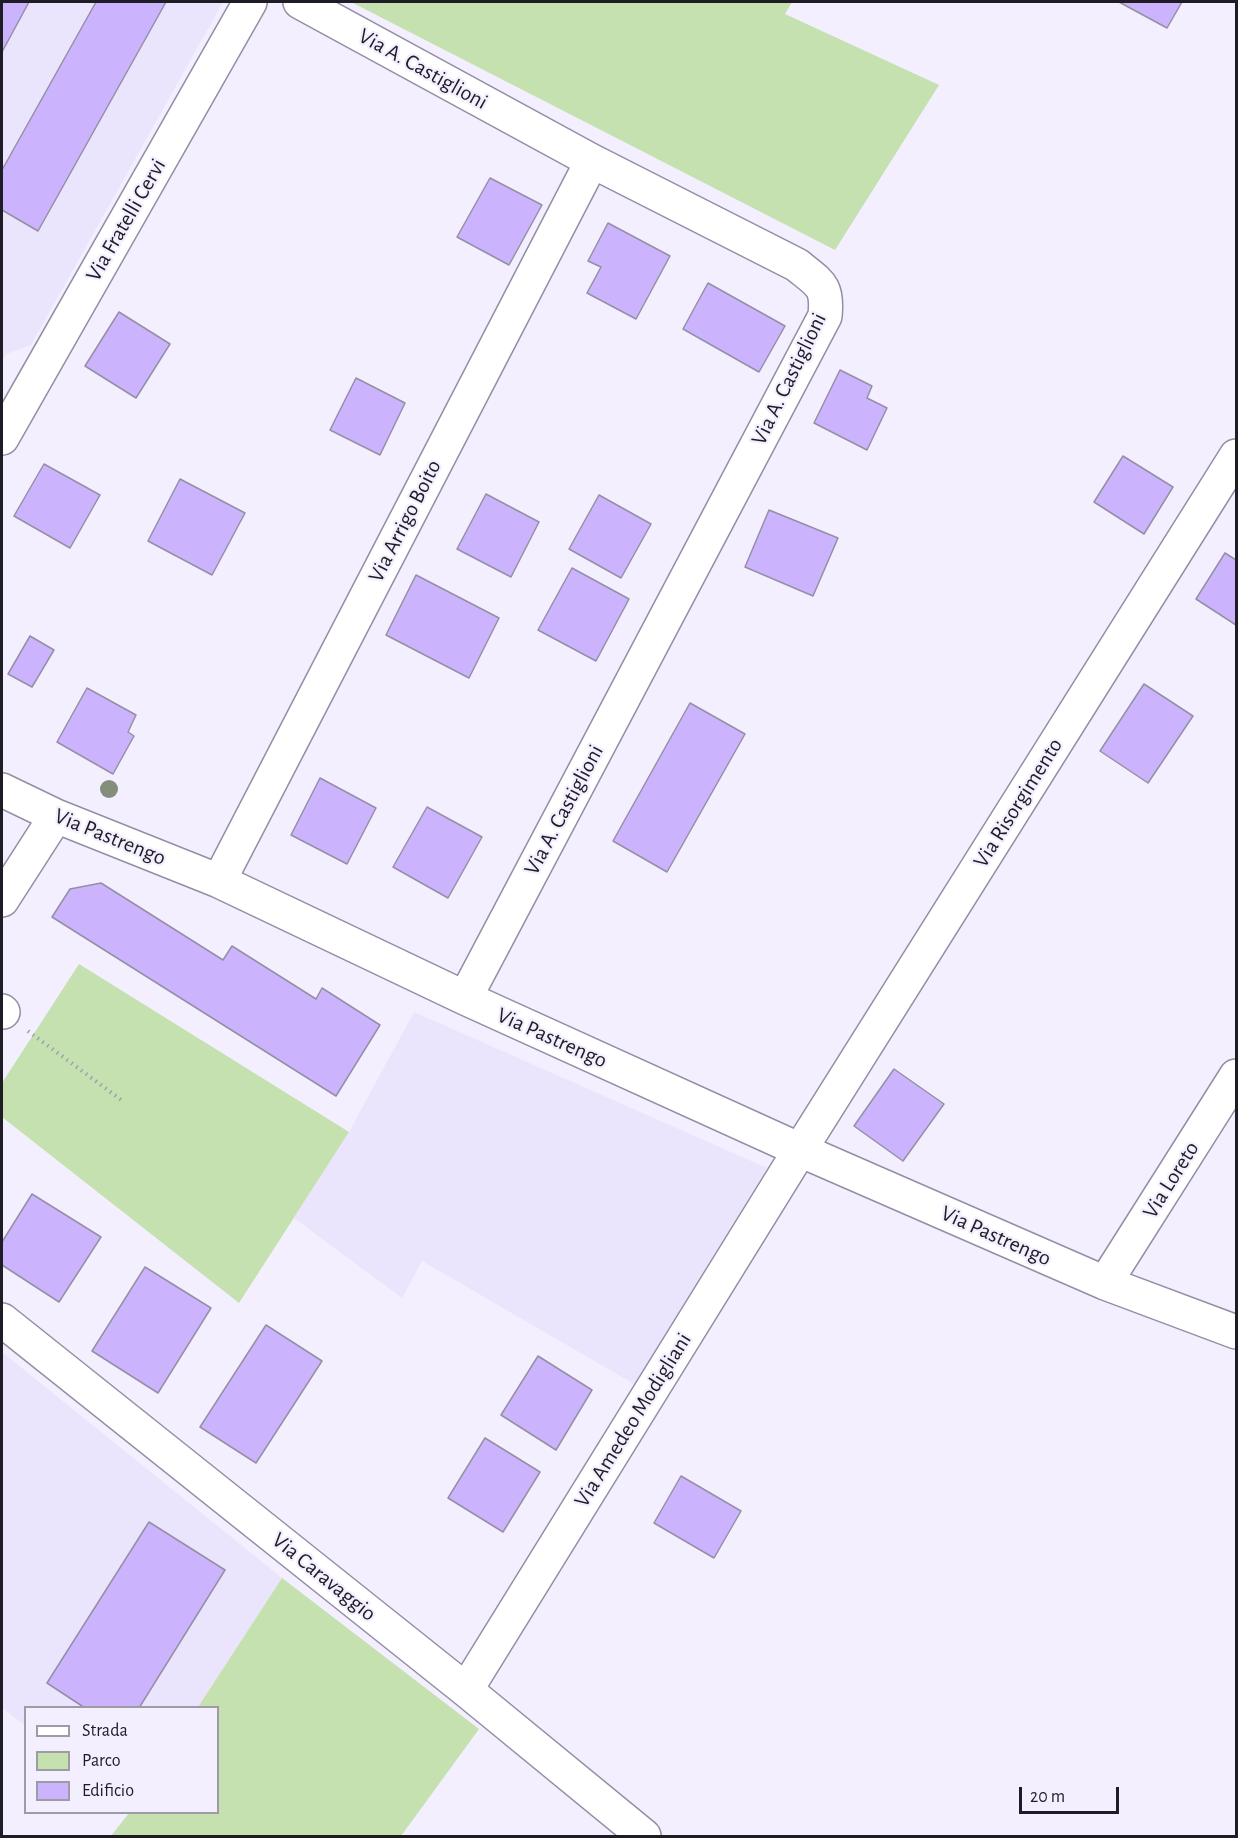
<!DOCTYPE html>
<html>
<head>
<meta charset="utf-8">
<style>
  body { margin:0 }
  #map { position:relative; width:1238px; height:1838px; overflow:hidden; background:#f3effe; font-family:"Alegreya Sans",sans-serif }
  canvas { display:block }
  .frame { position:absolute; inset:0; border:3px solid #1f1c25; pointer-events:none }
  .legend { position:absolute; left:24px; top:1706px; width:195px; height:108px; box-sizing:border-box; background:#f3effe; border:2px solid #9e9ba7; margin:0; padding:8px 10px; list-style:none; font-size:18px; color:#1f1c25 }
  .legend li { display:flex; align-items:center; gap:12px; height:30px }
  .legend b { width:30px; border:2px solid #9e9ba7 }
  .scale { position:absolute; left:1019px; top:1787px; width:100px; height:27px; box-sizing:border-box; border:3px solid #1f1c25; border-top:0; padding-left:8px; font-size:18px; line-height:21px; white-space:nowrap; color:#1f1c25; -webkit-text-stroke:4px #f3effe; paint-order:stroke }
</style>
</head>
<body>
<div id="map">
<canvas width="1238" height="1838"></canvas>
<div class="frame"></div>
<ul class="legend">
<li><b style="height:8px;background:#fff"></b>Strada</li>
<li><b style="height:16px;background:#c4e1af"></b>Parco</li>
<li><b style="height:16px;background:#cbb4fd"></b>Edificio</li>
</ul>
<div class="scale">20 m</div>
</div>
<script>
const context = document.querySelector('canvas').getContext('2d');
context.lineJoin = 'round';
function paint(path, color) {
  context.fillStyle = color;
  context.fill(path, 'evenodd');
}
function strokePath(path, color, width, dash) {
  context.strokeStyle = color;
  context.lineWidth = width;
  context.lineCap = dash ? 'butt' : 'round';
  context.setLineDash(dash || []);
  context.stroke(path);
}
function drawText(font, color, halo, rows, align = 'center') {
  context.font = font + ' "Alegreya Sans",sans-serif';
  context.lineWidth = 4.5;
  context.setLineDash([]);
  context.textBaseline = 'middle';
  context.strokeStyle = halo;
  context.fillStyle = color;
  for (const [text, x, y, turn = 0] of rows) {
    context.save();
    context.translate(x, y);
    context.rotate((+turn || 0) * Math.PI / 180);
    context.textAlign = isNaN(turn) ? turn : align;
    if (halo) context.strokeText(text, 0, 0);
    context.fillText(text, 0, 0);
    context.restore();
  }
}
const built = new Path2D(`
  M2 2H223L31 345 6 354 2 361Z
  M414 1012 767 1168 634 1384 422 1261 402 1298 294 1218 349 1132Z
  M2 1352 282 1578 198 1707 26 1708 25 1725 2 1708Z`);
const green = new Path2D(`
  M351 2H792L785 14 939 85 835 250Z
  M79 964 349 1132 239 1303 2 1117V1083Z
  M282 1578 479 1729 401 1836H111L129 1813 218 1812V1708L198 1707Z`);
const building = new Path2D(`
  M2 2H29L2 52Z
  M96 2H166L38 231 2 210V170Z
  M1119 2H1182L1167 28Z
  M490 178 542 205 509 265 457 237Z
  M608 223 670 256 636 319 587 293 601 267 588 261Z
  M708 283 785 326 759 372 683 329Z
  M119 312 170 344 136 398 85 366Z
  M840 370 872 386 867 398 887 408 867 450 814 423Z
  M356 378 405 403 380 455 330 430Z
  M1123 456 1173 487 1144 534 1094 502Z
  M44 464 100 495 70 548 14 516Z
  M180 479 245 513 212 575 148 541Z
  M486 494 539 522 511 577 457 549Z
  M599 495 651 524 621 578 569 549Z
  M769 510 838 538 813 596 745 567Z
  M1225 553 1236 560V625L1196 599Z
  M572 568 629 599 596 661 538 630Z
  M416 575 499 618 469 678 386 635Z
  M30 636 54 650 32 687 8 674Z
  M1144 684 1193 716 1148 783 1100 751Z
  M87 688 136 715 128 732 134 736 113 774 57 742Z
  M690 703 745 734 667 872 613 841Z
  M320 778 376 808 347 864 291 835Z
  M427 807 482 837 448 898 393 867Z
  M101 883 223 960 232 946 316 999 322 988 380 1025 336 1096 52 917 70 889Z
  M894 1069 944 1104 903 1161 854 1126Z
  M32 1194 101 1237 59 1302 2 1265V1242Z
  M145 1267 211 1308 158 1393 92 1351Z
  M266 1325 322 1361 256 1463 200 1427Z
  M538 1356 592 1390 556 1450 501 1415Z
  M485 1438 540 1472 503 1532 448 1498Z
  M681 1476 741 1511 714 1558 654 1523Z
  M149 1522 225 1570 139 1708H85L47 1683Z`);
const path = new Path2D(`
  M28 1031 124 1102`);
const minor = new Path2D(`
  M300 2 592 161 797 265C820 284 828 285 825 316L465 998
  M2 438 250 2
  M2 790 56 816 219 881 465 998 800 1150 1105 1283 1236 1332
  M219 881 592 161
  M2 900 56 816
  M2 1011 3 1012
  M1105 1283 1236 1076
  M2 1320 466 1690 644 1836
  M466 1690 800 1150 1236 456`);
const trees = [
  [109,789]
];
const streetNames = [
  ["Via A. Castiglioni",423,69,29],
  ["Via Fratelli Cervi",126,220,-60],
  ["Via A. Castiglioni",789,379,-64],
  ["Via Arrigo Boito",405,521,-63],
  ["Via Risorgimento",1018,803,-58],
  ["Via A. Castiglioni",564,810,-62],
  ["Via Pastrengo",110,837,22],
  ["Via Pastrengo",552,1038,24],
  ["Via Loreto",1171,1180,-58],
  ["Via Pastrengo",996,1236,24],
  ["Via Amedeo Modigliani",633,1420,-58],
  ["Via Caravaggio",324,1577,39]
];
paint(built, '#ebe4fd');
paint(green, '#c4e1af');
paint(building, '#cbb4fd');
strokePath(building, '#958fa5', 1.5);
strokePath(minor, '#948ea4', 36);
strokePath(path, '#a3a0ad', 4, [1.5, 4.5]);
strokePath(minor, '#fff', 33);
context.fillStyle = '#848f7b';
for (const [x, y] of trees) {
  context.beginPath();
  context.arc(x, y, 9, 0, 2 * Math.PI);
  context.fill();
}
drawText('22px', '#1f1c25', '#f3effe', streetNames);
</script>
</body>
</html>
